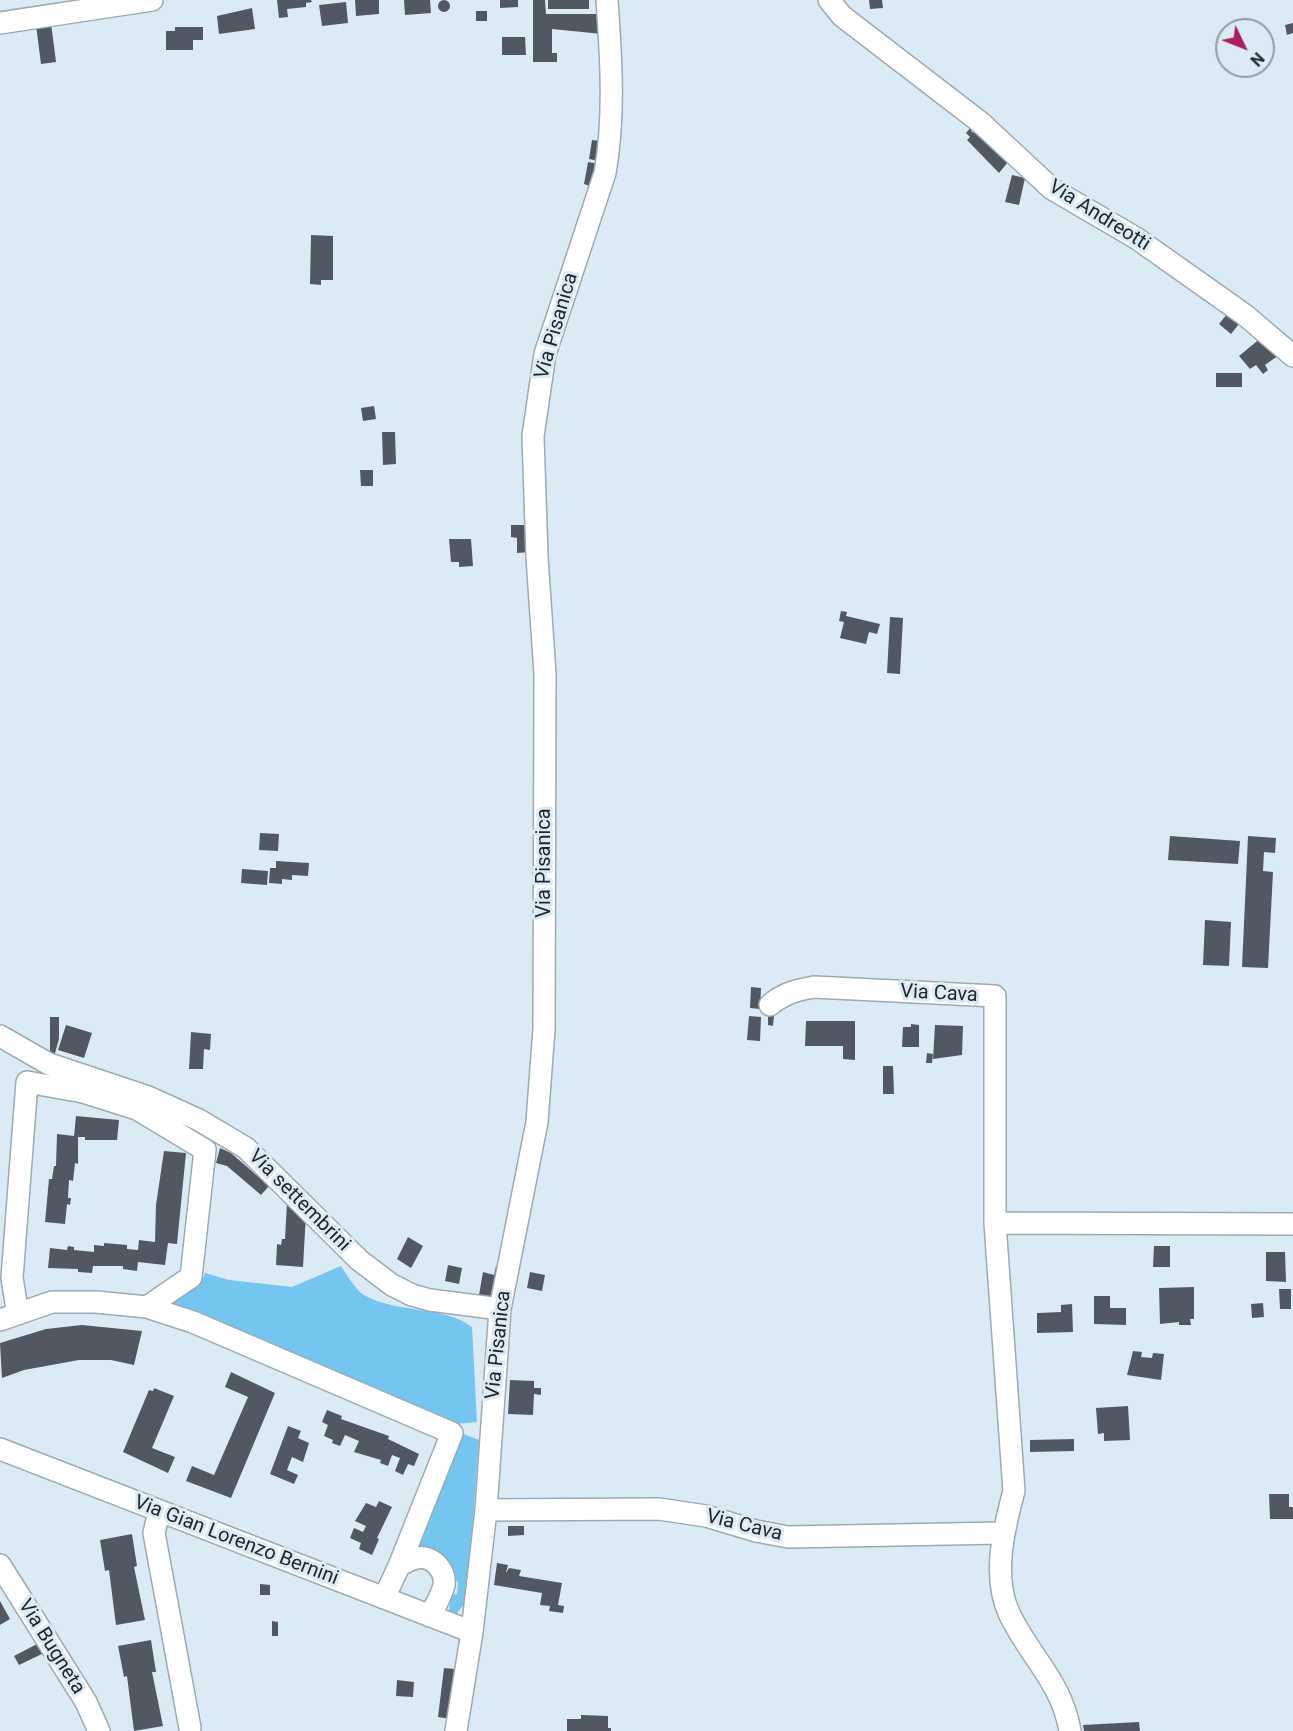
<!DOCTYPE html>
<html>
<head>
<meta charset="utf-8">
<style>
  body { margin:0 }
  #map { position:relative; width:1293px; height:1731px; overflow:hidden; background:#dbebf5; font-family:Roboto,sans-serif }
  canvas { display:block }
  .north { position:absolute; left:1215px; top:18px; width:60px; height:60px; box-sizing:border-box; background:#dbebf5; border:2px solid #909ca3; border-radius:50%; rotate:133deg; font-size:16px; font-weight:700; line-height:24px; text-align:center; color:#1f2529 }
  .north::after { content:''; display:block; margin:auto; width:21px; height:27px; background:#ad1e56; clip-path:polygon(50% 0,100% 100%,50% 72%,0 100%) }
</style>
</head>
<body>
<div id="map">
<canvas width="1293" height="1731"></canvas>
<div class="north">N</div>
</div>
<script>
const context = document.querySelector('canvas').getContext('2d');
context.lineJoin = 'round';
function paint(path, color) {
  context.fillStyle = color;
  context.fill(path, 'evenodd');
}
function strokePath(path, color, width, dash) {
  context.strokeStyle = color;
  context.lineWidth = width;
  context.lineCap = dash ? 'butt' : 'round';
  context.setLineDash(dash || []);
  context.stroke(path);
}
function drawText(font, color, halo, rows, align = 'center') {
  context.font = font + ' Roboto,sans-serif';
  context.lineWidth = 6;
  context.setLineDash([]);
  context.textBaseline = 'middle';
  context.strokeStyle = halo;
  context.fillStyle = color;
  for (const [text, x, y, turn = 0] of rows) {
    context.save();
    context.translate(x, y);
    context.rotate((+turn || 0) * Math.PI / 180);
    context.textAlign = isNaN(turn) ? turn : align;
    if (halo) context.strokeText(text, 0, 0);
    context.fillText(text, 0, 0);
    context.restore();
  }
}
const green = new Path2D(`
  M341 1266C347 1275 355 1289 364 1295 397 1314 443 1305 472 1327L477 1422 453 1424 164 1306 201 1283 205 1273 229 1280 292 1287Z
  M461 1433 479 1440 467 1600 455 1616 449 1613 450 1595 457 1594 458 1582 413 1551Z`);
const building = new Path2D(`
  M438 6a6 6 0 1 1 12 0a6 6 0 1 1-12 0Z
  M277 0H311L312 2 306 3V7L287 9 288 17 279 18Z
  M355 0H379V14L356 16Z
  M404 0H430L431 13 405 15Z
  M500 0H518V7L500 8Z
  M533 0H545L546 14H602V34L552 29V53H557V62H533Z
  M548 0H589V9H548Z
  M869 0H882L883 8 870 9Z
  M346 2 348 23 322 26 319 5Z
  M252 8 255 29 219 34 217 16Z
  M476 11H487V21H476Z
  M51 23 56 62 41 64 36 25Z
  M1293 23V33L1287 35 1285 25Z
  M175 27H203V40H193V50H166V31H175Z
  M502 37H525L526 55H502Z
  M972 126 971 131 974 133 976 131 1008 162 999 173 967 140 970 137 966 133Z
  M592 140 602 141 599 161 589 159Z
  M588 162 599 164 593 187 584 184Z
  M1012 175 1025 178 1019 205 1005 202Z
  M311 235 333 236V280H321V285L310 284Z
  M1227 314 1239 324 1231 334 1219 324Z
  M1262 337 1272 353 1276 350 1279 355 1265 365 1268 370 1263 374 1256 365 1250 369 1239 356Z
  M1216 373H1242V387H1216Z
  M374 406 376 419 363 421 361 408Z
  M382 432H395L396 464 383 465Z
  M360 470H373V486H361Z
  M511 525H529L530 552 517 553V538L511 537Z
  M449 539H471L473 566 459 567V562H451Z
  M841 611 847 612 846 616 880 624 877 634 869 632 866 644 840 638 844 622 839 621Z
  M890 617 903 618 900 674 887 673Z
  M260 833 279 834 278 851 259 850Z
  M1170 836 1240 841 1238 864 1168 860Z
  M1248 836 1276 838 1275 853 1264 852 1263 871 1273 872 1268 968 1242 967Z
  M276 861 309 863 308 876 292 875V880L282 879V884L269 883 270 868H276Z
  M242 869 268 871 267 885 241 883Z
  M1205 920 1231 922 1229 966 1203 965Z
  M751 987 761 988 760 1009 750 1008Z
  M749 1016 761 1017 760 1041 747 1040Z
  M768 1016H774L773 1026 768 1025Z
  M50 1017H59V1039L54 1057 50 1056Z
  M806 1021H855V1060L843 1059V1046H805Z
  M911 1024 919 1025V1047H902L903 1027H911Z
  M66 1025 92 1033 84 1058 58 1050Z
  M935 1025 963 1026 962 1055 933 1059Z
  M191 1032 211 1034 210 1050 204 1049 203 1069H189Z
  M927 1053 933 1054 932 1063H926Z
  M883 1066H893L894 1094H883Z
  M76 1116 119 1120 117 1140H85V1137H78V1164L75 1163 73 1181 69 1180 68 1198H71L70 1205 67 1204 65 1224 45 1222 49 1179H52L54 1166H56L57 1134 74 1136Z
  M220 1148 231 1153 269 1186 261 1195 227 1166 216 1163Z
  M164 1151 186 1153 177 1244 168 1243 165 1265 138 1262 137 1271 123 1269V1266H93L92 1273 78 1272V1269L48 1268 50 1248 67 1250 68 1246 74 1247V1250L94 1252V1245L104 1246V1243L127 1245V1249L138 1250 139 1240 155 1242 156 1205Z
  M287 1202 306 1214 303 1267 276 1265 277 1244 281 1245 282 1239H285Z
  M408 1237 423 1246 411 1268 397 1259Z
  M1154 1246H1170V1267H1153Z
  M1266 1252H1285L1286 1282 1266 1281Z
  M448 1265 462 1268 459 1284 445 1281Z
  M496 1266 505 1268 499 1298 479 1295 483 1272 494 1275Z
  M530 1272 545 1275 542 1291 527 1288Z
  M1194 1287V1319H1190L1191 1325H1179V1322L1160 1324 1159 1288Z
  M1279 1289H1291V1309H1280Z
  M1094 1296H1110V1308H1126V1325L1094 1324Z
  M1263 1303 1264 1317 1252 1318 1251 1304Z
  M1072 1304 1073 1332 1037 1333V1313L1061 1312V1305Z
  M82 1325 142 1331 134 1365 111 1360H79L24 1370 2 1378 0 1343 46 1329Z
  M1133 1351 1142 1352 1141 1357 1152 1358 1153 1353 1164 1354 1161 1380 1127 1375Z
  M231 1372 275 1393 231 1498 186 1481 192 1466 214 1475 248 1397 225 1387Z
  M510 1380 534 1381V1388H541V1395L534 1394 533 1415 508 1414Z
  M154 1388 174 1396 152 1448 175 1457 168 1473 123 1452 149 1390 153 1391Z
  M1128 1406 1130 1440 1104 1441V1433L1098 1434 1096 1408Z
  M327 1410 342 1416 341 1419 389 1436 388 1439 419 1454 414 1466 408 1464 403 1475 395 1471 400 1458 392 1455 388 1466 380 1463 381 1460 354 1452 359 1441 345 1435 340 1446 332 1443 333 1440 324 1436 328 1425 322 1422Z
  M288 1426 301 1431 298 1438 309 1443 303 1462 292 1457 287 1470 298 1475 294 1484 270 1474Z
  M1074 1439V1451L1030 1452V1440Z
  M1269 1494H1289V1507H1293V1519H1270Z
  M379 1501 392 1507 377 1538 379 1539 372 1555 359 1549 361 1543 350 1538 354 1528 363 1532 366 1526 355 1521 366 1503 376 1507Z
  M508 1526H524V1535L508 1536Z
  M132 1534 137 1566 134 1567 145 1620 116 1625 109 1570 105 1571 100 1540Z
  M497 1563 508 1565 506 1573 509 1568 521 1570 519 1576 562 1583 558 1605 564 1606 563 1613 549 1611 550 1606 540 1605 542 1593 494 1585Z
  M260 1584 270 1585V1595H260Z
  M0 1601 10 1619 0 1625Z
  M272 1621 278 1622V1636H272Z
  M151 1640 156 1672H152L163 1726 134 1731 127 1676 124 1677 118 1646Z
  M41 1642 46 1652 19 1665 14 1656Z
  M444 1668 455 1669 451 1719 438 1717Z
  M397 1680 414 1682 413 1697 396 1696Z
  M581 1715 608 1716V1728H611V1731H567V1719H581Z
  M1139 1722 1140 1731H1084L1083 1725Z`);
const minor = new Path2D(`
  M829 0 842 16 980 122 1052 189 1136 238 1245 315 1293 356
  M0 23 152 0
  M770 1005C784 993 797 990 814 987L995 996V1223L1293 1224
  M0 1036 49 1064 148 1097 199 1120 246 1148 359 1260 392 1285 412 1295 430 1300 500 1309
  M995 1223 1014 1491C1004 1528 992 1576 1009 1613 1029 1656 1062 1682 1070 1731
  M18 1314 12 1278 27 1082 83 1092 137 1109 205 1150 191 1277 147 1307
  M0 1320 52 1302H96L147 1307 193 1322 452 1433 399 1566
  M0 1449 472 1632
  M486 1510 659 1509 706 1516 756 1531 788 1537 1002 1533
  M159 1511 154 1533 190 1728
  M0 1565 86 1702 99 1731
  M384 1598 399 1566C404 1563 411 1559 417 1558 432 1555 446 1570 444 1585 442 1595 435 1606 430 1616
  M456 1731 472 1632 486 1510 500 1309 537 1122 544 1029 545 674 537 557 533 436 545 354 605 173C615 117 611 57 607 0`);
const streetNames = [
  ["Via Andreotti",1099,216,32],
  ["Via Pisanica",557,326,-74],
  ["Via Pisanica",545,863,-90],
  ["Via Cava",939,994,3],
  ["Via settembrini",299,1201,45],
  ["Via Pisanica",499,1345,-84],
  ["Via Cava",744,1526,14],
  ["Via Gian Lorenzo Bernini",236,1541,21],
  ["Via Bugneta",51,1647,58]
];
paint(green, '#75c5f1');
paint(building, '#515864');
strokePath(minor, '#9baab3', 24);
strokePath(minor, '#fff', 21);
drawText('20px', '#1f2529', '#dbebf5', streetNames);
</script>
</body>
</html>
